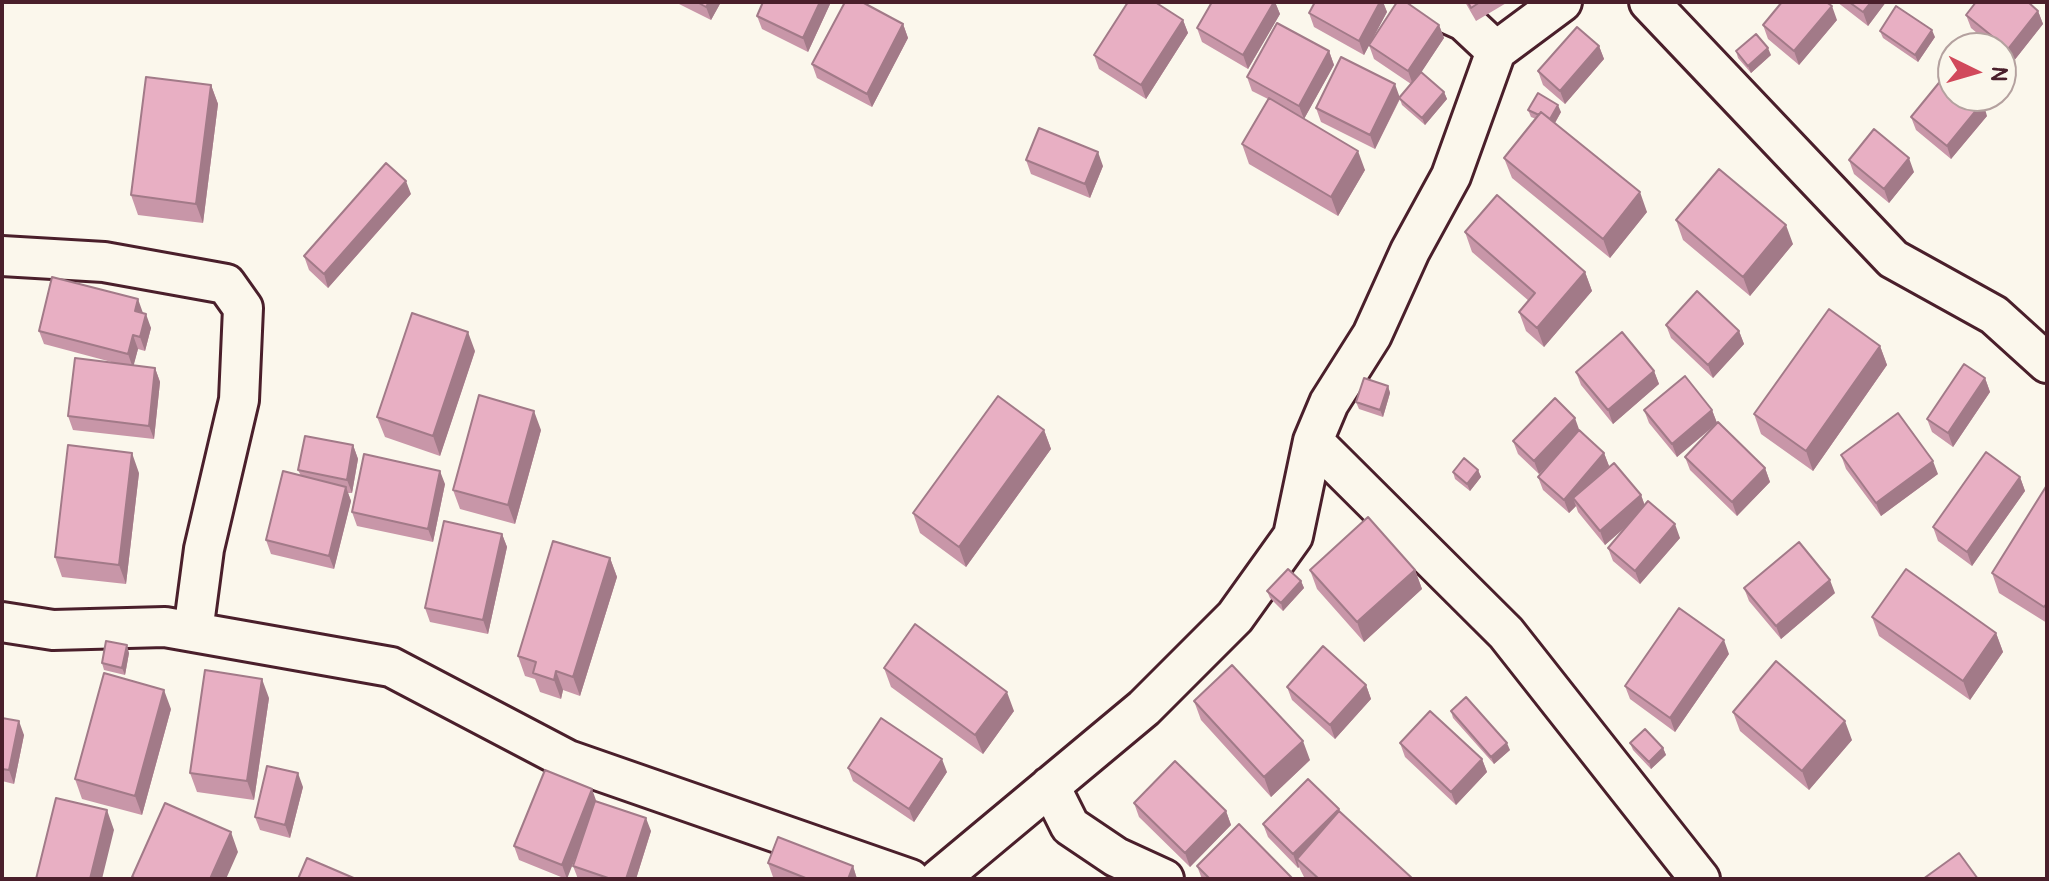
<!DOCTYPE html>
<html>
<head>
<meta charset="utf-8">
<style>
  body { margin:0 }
  #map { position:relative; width:2049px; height:881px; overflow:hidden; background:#fbf7ec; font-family:Pangolin,sans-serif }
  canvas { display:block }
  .frame { position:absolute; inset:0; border:4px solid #4a1f2b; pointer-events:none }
  .north { position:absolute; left:1937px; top:32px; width:80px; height:80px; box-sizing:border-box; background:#fbf7ec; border:2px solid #b4a19f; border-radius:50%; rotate:95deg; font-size:22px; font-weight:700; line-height:32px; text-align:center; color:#4a1f2b }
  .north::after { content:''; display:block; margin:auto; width:28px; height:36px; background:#d1495b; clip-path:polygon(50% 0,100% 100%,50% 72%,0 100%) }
</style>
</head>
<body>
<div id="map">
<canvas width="2049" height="881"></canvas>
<div class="frame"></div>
<div class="north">N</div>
</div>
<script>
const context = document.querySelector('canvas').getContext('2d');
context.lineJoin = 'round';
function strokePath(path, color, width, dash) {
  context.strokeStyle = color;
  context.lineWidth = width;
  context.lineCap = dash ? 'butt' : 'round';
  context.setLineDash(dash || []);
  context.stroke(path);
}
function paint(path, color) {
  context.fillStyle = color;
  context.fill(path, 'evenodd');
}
const minor = new Path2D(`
  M1422 2 1464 21 1496 51
  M1649 2 1893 259 1994 315 2047 363
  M2 256 104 262 226 284 243 308 239 400 204 549 193 632
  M1313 441 1506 633 1700 879
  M2 622 53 630 165 627 391 667 568 760 910 879
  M1050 786 1070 826 1116 857 1164 879
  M939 879 1144 708 1235 617 1293 536 1313 441 1329 403 1372 335 1410 251 1451 176 1496 51 1562 2`);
const wall = new Path2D(`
  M675 2H721L711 20Z
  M831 2 808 52 762 29 757 16Z
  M1212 2H1275L1280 14 1248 69 1202 42 1197 28Z
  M1315 2H1383L1387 12 1370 43 1439 25 1444 38 1421 72 1444 92 1447 99 1425 125 1402 105 1400 99 1375 149 1321 122 1316 108 1400 97 1411 84 1374 59 1369 45 1364 55 1314 27 1309 13Z
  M1465 2H1508L1476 21Z
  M1837 2H1886L1868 26Z
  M2038 11 2043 24 2013 62 2001 53V48H1995L1971 28 1966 15Z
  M1183 20 1188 33 1146 99 1099 69 1094 55Z
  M1837 20 1799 65 1768 39 1763 25Z
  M903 24 908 38 872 107 817 78 812 64Z
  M1880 31 1935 37 1918 62 1883 38Z
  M1599 46 1604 59 1565 104 1543 85 1538 71Z
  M1329 51 1334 65 1304 119 1365 170 1338 216 1249 164 1242 144 1268 99 1252 91 1247 77Z
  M1736 51 1771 55 1751 73 1738 58Z
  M211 85 218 104 203 223 138 215 131 195Z
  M1528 110 1561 112 1555 123 1647 212 1610 258 1512 178 1504 158 1536 119 1531 117Z
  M1987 116 1951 159 1916 130 1911 117Z
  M1026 160 1103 166 1090 198 1031 174Z
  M1849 160 1914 172 1889 203 1854 174Z
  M411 194 328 288 309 270 304 256Z
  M1676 220 1793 244 1750 296 1683 240Z
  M1465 232 1585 272 1592 291 1544 347 1526 331 1519 312 1529 301 1472 252Z
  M143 313 151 328 145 351 138 349 133 366 155 368 160 382 154 439 73 430 68 416 119 364 44 344 39 331Z
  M1666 325 1739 331 1744 344 1713 378 1671 338Z
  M1880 346 1887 365 1813 471 1761 434 1754 414Z
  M475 351 440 456 385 437 377 417Z
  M1654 371 1659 384 1613 424 1581 385 1576 372Z
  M1985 378 1990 392 1953 447 1932 432 1927 419Z
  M1388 386 1390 393 1383 417 1359 409 1356 402Z
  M1644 410H1712L1717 423 1765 468 1770 482 1737 516 1690 470 1685 457 1713 427 1677 457 1649 423Z
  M541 430 515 524 460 509 453 490Z
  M1044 430 1051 449 966 567 920 533 913 513Z
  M1580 430 1604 453 1609 466 1641 495 1645 506 1680 538 1640 584 1613 561 1608 548 1629 524 1605 545 1578 512 1576 506 1569 513 1543 490 1538 477 1551 463 1539 474 1518 454 1513 441Z
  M353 445 358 459 352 493H348L351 501 334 569 271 554 266 540 301 476 298 470Z
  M1841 455 1938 474 1881 516 1846 469Z
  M1478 470 1481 477 1470 491 1455 479 1453 472Z
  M139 473 126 584 62 577 55 557Z
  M2020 477 2025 491 1972 566 1938 541 1933 527Z
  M445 484 433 542 357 526 352 512Z
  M2047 485V623L1999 593 1992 573Z
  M502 534 507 547 488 634 430 622 425 608Z
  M610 558 617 577 580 696 563 690 561 699 540 692 535 679 525 676 518 656Z
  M1310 570H1415L1422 589 1364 642 1317 589Z
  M1301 581 1304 588 1283 611 1270 598 1267 591Z
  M1744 588 1835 593 1781 639 1749 601Z
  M1872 617 1996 633 2003 652 1970 700 1879 636Z
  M129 653 125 675 104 670 102 663Z
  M1729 654 1675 732 1630 699 1625 686Z
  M884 668 1014 711 983 754 891 687Z
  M1366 685 1371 699 1335 739 1292 700 1287 687Z
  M269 698 254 800 197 792 190 773Z
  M1194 701 1310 760 1271 797 1201 720Z
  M171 709 142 815 82 799 75 779Z
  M1451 711 1510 750 1494 764 1453 718Z
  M1733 712 1852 740 1809 790 1740 731Z
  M2 718 24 735 14 784 2 781Z
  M1400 743 1482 759 1487 772 1456 805 1405 757Z
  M1630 743 1663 748 1666 755 1651 769 1633 750Z
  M848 768 947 772 914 822 853 781Z
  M303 787 290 838 260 830 255 817Z
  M596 801 651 831 636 879H578L573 866 580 845 566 879 519 860 514 846Z
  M1134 803 1226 811 1231 825 1190 867 1139 817Z
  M1339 811 1413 879H1305L1299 867 1298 868 1268 837 1263 824Z
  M768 863 853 866 857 879H778L773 877Z
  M1197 866 1293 879H1202Z`);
const shadedWall = new Path2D(`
  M709 2H721L711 20 706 7Z
  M820 2H831L808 52 803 38Z
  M1274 2H1275L1280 14 1248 69 1243 55Z
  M1380 2H1383L1387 12 1364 55 1359 41Z
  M1871 2H1886L1868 26 1863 12Z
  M1832 6 1837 20 1799 65 1794 51Z
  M2038 11 2043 24 2013 62 2008 49Z
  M1183 20 1188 33 1146 99 1141 85Z
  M903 24 908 38 872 107 867 94Z
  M1439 25 1444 38 1413 85 1408 71Z
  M1932 30 1935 37 1918 62 1915 55Z
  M1599 46 1604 59 1565 104 1560 91Z
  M1768 48 1771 55 1751 73 1748 66Z
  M1329 51 1334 65 1304 119 1299 106Z
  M1395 84 1400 98 1375 149 1370 135Z
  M211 85 218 104 203 223 196 204Z
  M1444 92 1447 99 1425 125 1422 118Z
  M1983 102 1987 116 1951 159 1947 146Z
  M1558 105 1561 112 1552 128 1549 121Z
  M1358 151 1365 170 1338 216 1331 197Z
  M1098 152 1103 166 1090 198 1085 184Z
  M1909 158 1914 172 1889 203 1884 189Z
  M406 181 411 194 328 288 324 274Z
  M1640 192 1647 212 1610 258 1603 239Z
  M1786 225 1793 244 1750 296 1743 277Z
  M1585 272 1592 291 1544 347 1537 328Z
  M138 299 143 313 140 325 135 311Z
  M146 314 151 328 145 351 140 337Z
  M1739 331 1744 344 1713 378 1708 365Z
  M468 332 475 351 440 456 433 436Z
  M133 335 138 349 133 368 128 354Z
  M1880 346 1887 365 1813 471 1806 451Z
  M155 368 160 382 154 439 149 426Z
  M1654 371 1659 384 1613 424 1608 410Z
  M1985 378 1990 392 1953 447 1948 433Z
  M1388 386 1390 393 1383 417 1380 410Z
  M1712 410 1717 423 1677 457 1672 444Z
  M534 411 541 430 515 524 508 505Z
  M1575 418 1580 432 1539 474 1534 461Z
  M1044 430 1051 449 966 567 959 547Z
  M353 445 358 459 352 493 347 480Z
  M132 453 139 473 126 584 119 565Z
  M1604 453 1609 466 1573 498 1576 506 1569 513 1564 500Z
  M1933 461 1938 474 1881 516 1876 503Z
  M1765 468 1770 482 1737 516 1732 502Z
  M1478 470 1481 477 1470 491 1467 484Z
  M440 471 445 484 433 542 428 529Z
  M2020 477 2025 491 1972 566 1967 552Z
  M346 487 351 501 334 569 329 556Z
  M1641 495 1646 509 1605 545 1600 531Z
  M1675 524 1680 538 1640 584 1635 571Z
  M502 534 507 547 488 634 483 620Z
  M610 558 617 577 580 696 573 677Z
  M1415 570 1422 589 1364 642 1357 622Z
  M1830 580 1835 593 1781 639 1776 626Z
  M1301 581 1304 588 1283 611 1281 603Z
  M1996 633 2003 652 1970 700 1963 681Z
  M1724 640 1729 654 1675 732 1670 718Z
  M127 645 129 653 125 675 122 668Z
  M556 671 563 690 561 699 554 680Z
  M262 679 269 698 254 800 247 781Z
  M1366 685 1371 699 1335 739 1330 725Z
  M164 690 171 709 142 815 135 796Z
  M1007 692 1014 711 983 754 975 735Z
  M19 721 24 735 14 784 9 770Z
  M1845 721 1852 740 1809 790 1802 771Z
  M1303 741 1310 760 1271 797 1264 777Z
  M1507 743 1510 750 1494 764 1491 757Z
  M1663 748 1666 755 1651 769 1649 762Z
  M942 759 947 772 914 822 909 809Z
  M1482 759 1487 772 1456 805 1451 792Z
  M298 773 303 787 290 838 285 825Z
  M592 789 597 803 567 879 562 865Z
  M1339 809 1344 823 1297 859 1299 867 1298 868 1293 854Z
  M107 810 114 830 102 879H90Z
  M1226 811 1231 825 1190 867 1185 853Z
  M646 818 651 831 636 879H626Z
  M231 832 238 852 226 879H210Z
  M853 866 857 879H848Z`);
const building = new Path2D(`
  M697 2H709L706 7Z
  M763 2H820L803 38 757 16Z
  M845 2H862L903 24 867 94 812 64Z
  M1128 2H1155L1183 20 1141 85 1094 55Z
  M1212 2H1274L1243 55 1197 28Z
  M1315 2H1380L1359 41 1309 13Z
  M1397 2H1406L1439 25 1408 71 1369 45Z
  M1468 2H1480L1471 8Z
  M1782 2H1826L1832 6 1794 51 1763 25Z
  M1849 2H1871L1863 12Z
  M1976 2H2028L2038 11 2008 49 1966 15Z
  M1896 6 1932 30 1915 55 1880 31Z
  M1277 23 1329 51 1299 106 1247 77Z
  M1577 27 1599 46 1560 91 1538 71Z
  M1756 34 1768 48 1748 66 1736 51Z
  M1341 57 1395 84 1370 135 1316 108Z
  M1421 72 1444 92 1422 118 1399 98Z
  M1947 73 1953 78V96H1975L1983 102 1947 146 1911 117Z
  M146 77 211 85 196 204 131 195Z
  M1538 93 1558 105 1550 119 1541 112 1539 115 1528 110Z
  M1269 98 1358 151 1331 197 1242 144Z
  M1541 112 1640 192 1603 239 1504 158Z
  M1039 128 1098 152 1085 184 1026 160Z
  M1874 129 1909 158 1884 189 1849 160Z
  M386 163 406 181 324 274 304 256Z
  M1719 169 1786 225 1743 277 1676 220Z
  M1497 195 1585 272 1537 328 1519 312 1535 293 1465 232Z
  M52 277 138 299 135 311 146 314 140 337 133 335 128 354 39 331Z
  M1697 291 1739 331 1708 365 1666 325Z
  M1829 309 1880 346 1806 451 1754 414Z
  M412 313 468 332 433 436 377 417Z
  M1622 332 1654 371 1608 410 1576 372Z
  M75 358 155 368 149 426 68 416Z
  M1964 364 1985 378 1948 433 1927 419Z
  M1685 376 1712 410 1672 444 1644 410Z
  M1364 378 1388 386 1380 410 1356 402Z
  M479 395 534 411 508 505 453 490Z
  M998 396 1044 430 959 547 913 513Z
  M1555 398 1575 418 1534 461 1513 441Z
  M1898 413 1933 461 1876 503 1841 455Z
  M1718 422 1765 468 1732 502 1685 457Z
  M1579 430 1604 453 1564 500 1538 477Z
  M305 436 353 445 347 480 298 470Z
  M68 445 132 453 119 565 55 557Z
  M1986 452 2020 477 1967 552 1933 527Z
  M364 454 440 471 428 529 352 512Z
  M1464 458 1478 470 1467 484 1453 472Z
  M1614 463 1641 495 1600 531 1573 498Z
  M283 471 346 487 329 556 266 540Z
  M2047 485V603L2044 607 1992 573Z
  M1648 501 1675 524 1635 571 1608 548Z
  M1368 517 1415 570 1357 622 1310 570Z
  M444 521 502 534 483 620 425 608Z
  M553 541 610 558 573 677 556 671 554 680 533 673 536 662 518 656Z
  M1799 542 1830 580 1776 626 1744 588Z
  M1288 569 1301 581 1281 603 1267 591Z
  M1906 569 1996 633 1963 681 1872 617Z
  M1679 608 1724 640 1670 718 1625 686Z
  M915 624 1007 692 975 735 884 668Z
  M106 641 127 645 122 668 102 663Z
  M1323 646 1366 685 1330 725 1287 687Z
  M1776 661 1845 721 1802 771 1733 712Z
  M1232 665 1303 741 1264 777 1194 701Z
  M205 670 262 679 247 781 190 773Z
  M104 673 164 690 135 796 75 779Z
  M1466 697 1507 743 1491 757 1451 711Z
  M1430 711 1482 759 1451 792 1400 743Z
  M2 718 19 721 9 770 2 769Z
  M881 718 942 759 909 809 848 768Z
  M1645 729 1663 748 1649 762 1630 743Z
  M1175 761 1226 811 1185 853 1134 803Z
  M267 766 298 773 285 825 255 817Z
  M545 770 592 789 562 865 514 846Z
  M1308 779 1339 809 1293 854 1263 824Z
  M56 798 107 810 90 879H36Z
  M595 801 646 818 626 879H611L573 866Z
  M165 803 231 832 210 879H137L132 877Z
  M1339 811 1413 879H1319L1297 859Z
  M1239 824 1293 879H1210L1197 866Z
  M778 837 853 866 848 879H808L768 863Z
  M1959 853 1978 879H1923Z
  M307 858 356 879H298Z`);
strokePath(minor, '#4a1f2b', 44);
strokePath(minor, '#fbf7ec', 38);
paint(wall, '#c896a8');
paint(shadedWall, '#a27a88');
paint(building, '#e8afc3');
strokePath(building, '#a27a88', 2);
</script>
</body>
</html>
